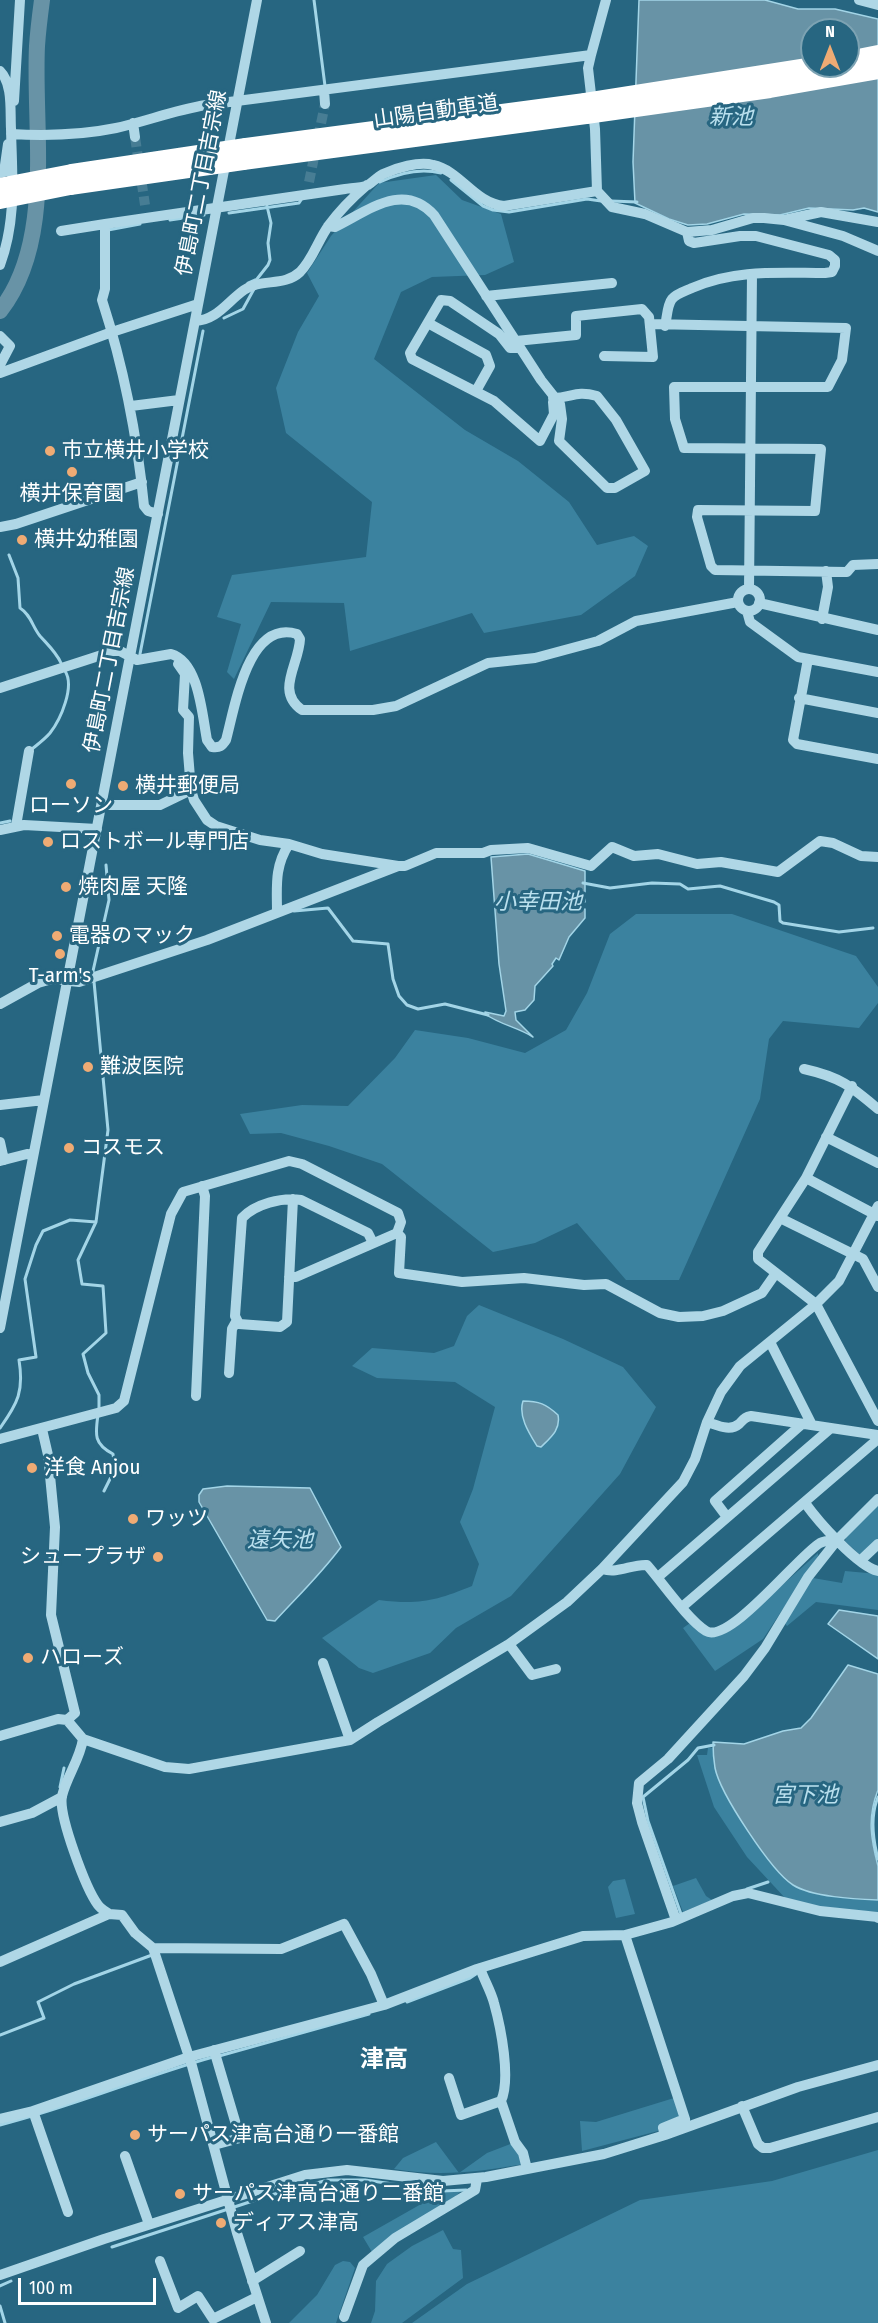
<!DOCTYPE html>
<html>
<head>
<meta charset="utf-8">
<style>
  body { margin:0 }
  #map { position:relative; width:878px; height:2323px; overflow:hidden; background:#276681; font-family:"Fira Sans Condensed",sans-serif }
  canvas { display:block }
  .north { position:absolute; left:800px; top:18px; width:60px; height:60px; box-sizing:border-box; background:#276681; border:2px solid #7da3b3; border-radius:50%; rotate:0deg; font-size:16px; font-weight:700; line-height:24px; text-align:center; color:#fff }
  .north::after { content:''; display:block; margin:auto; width:21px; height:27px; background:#efab74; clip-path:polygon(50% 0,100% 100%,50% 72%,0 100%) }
  .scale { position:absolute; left:18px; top:2278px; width:138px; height:27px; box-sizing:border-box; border:3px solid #fff; border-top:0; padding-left:8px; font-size:18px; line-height:21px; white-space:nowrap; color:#fff; -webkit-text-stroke:4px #276681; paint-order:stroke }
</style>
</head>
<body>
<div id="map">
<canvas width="878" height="2323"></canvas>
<div class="north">N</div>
<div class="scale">100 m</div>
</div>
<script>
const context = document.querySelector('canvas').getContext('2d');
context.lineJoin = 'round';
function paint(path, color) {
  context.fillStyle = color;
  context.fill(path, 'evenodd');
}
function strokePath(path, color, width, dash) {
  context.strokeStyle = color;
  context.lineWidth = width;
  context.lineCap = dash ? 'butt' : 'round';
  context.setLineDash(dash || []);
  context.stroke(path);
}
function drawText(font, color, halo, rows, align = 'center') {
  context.font = font + ' "Fira Sans Condensed","Noto Sans JP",sans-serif';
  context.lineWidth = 6;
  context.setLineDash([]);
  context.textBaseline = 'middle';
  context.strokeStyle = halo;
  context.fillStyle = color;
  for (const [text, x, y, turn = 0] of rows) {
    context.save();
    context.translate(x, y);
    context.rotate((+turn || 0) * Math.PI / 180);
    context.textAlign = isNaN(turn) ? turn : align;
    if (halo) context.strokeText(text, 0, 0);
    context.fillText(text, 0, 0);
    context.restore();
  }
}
const green = new Path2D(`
  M436 175 462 200 501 214 514 262 485 275 432 277 401 292 374 359 465 430 518 461 569 502 597 545 634 536 648 546 635 576 581 615 484 633 472 613 350 651 344 603 271 602 234 679 227 672 241 624 217 617 232 575 366 557 372 502 286 433 276 388 298 332 319 296 307 273 331 236 379 183Z
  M636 914H732L856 956 878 987V1003L859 1028 783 1021 769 1039 760 1099 679 1280H626L577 1223 535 1243 493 1252 382 1164 329 1146 281 1133 250 1134 240 1114 302 1105 348 1106 395 1058 415 1030 468 1038 525 1053 566 1030 587 993 610 934Z
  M479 1305 563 1339 623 1367 656 1407 620 1474 511 1596 456 1628 430 1653 373 1673 359 1668 322 1638 379 1600C419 1605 435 1601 472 1586L479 1564 460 1522 473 1489 495 1407 455 1382 377 1378 352 1366 372 1348 434 1353 454 1346 467 1316ZM523 1401C542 1401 548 1405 559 1420L555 1432 537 1446C527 1430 522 1419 523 1401Z
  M878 1504V1541L863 1555 859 1554 845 1541 846 1537Z
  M818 1553V1556L763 1639 715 1671 683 1628 693 1621 706 1635 749 1615Z
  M845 1571 878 1574V1610L816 1602 787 1626 783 1621 813 1578 842 1583Z
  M708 1748H715V1768L778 1872C783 1876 787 1881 792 1885 811 1897 856 1899 878 1900V1912L821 1908 786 1899 747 1857 714 1807 697 1755H707Z
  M696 1878 706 1896 712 1900 683 1912 673 1886Z
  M625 1879 635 1914 616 1918 608 1887 613 1881Z
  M674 2098 681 2117 658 2127V2131L582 2151 580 2121 596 2122Z
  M436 2142 459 2173 487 2153 513 2143 524 2164C479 2172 439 2177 394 2169L403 2158Z
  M878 2150V2323H412L467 2284 640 2200 772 2181Z
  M426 2190 461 2191 446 2206 372 2252 363 2237 430 2199Z
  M443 2230 453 2249 461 2250 463 2278 402 2323H371L375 2311 376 2281 387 2264 412 2246Z
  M343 2261 350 2262 355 2268 336 2323H289L317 2295 335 2265Z`);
const water = new Path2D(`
  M639 0H765L798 9H835L878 19V212L864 208 853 210 809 208 780 215 744 214 707 224 688 225 669 219 635 203 633 162ZM812 30H848V66H812Z
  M528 854 585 871V902H582V909H585V918L569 937 559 960 556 958 552 964 553 966 535 986 534 1000 525 1010 515 1012 516 1020 533 1037C517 1027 501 1025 485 1014V1012L504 1016 506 1011 499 964 491 857Z
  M523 1401C539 1401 546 1404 558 1415 561 1430 550 1438 541 1447L537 1446C529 1433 518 1416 523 1401Z
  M227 1486 310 1488 341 1547C321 1574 298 1596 275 1621L267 1620 199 1502V1495L203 1489Z
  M839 1610 878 1616V1659L828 1624Z
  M848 1665 878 1674V1790C867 1818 871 1839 878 1866 878 1877 878 1890 878 1900 855 1899 812 1897 793 1885 771 1871 720 1793 715 1768 714 1762 713 1746 713 1742L744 1744 783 1731 801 1728 811 1718Z`);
const stream = new Path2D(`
  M314 0 325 86
  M451 180 483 206 493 210 509 212 587 199 601 201
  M380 182C399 173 421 168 441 173
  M611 201 637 202
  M229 213 299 203 301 200
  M170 220 204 215
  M108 230 140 224
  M248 283 257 279 268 265 270 260 268 243 271 223 267 206
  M224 318 243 309 254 289
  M9 555 18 578 20 608C31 615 32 626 40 636 48 645 56 652 61 663
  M140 654 203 331
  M32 749C38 744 45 739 50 733 61 719 75 686 65 671
  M0 823 10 821
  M583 883 610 888 652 883 680 884 688 889 720 886 774 902 779 905 780 921 783 923 839 932 873 928
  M294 911 328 908 353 941 388 944 393 979 399 996 407 1005 418 1009 445 1004 488 1015
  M99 1409V1395L88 1373 83 1354 106 1333 103 1286 82 1284 78 1260 96 1222 108 1130 93 971 109 900 106 865
  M98 1415C95 1435 94 1444 113 1454L115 1469 104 1491
  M0 1428C18 1403 24 1391 19 1360L36 1357 25 1279 36 1245 43 1231 70 1220 96 1222
  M60 1787 64 1768
  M878 1797C870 1816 873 1840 878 1859
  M747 1889 768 1882
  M681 1914 648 1821 643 1797 688 1760 698 1748 714 1745
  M407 2002 470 1978 476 1974
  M0 2035 44 2018 38 2002 74 1984 152 1955
  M219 2056 369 2014
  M0 2125C72 2107 141 2077 213 2057
  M112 2247 271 2195 328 2180H365L442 2191 466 2190
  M0 2286 11 2281
  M0 2306 5 2323`);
const river = new Path2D(`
  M0 311C55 241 33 129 37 46 38 31 40 15 42 0`);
const minorTunnel = new Path2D(`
  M135 137 145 205
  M309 182 325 104`);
const minor = new Path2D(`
  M859 0 878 5
  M591 55 588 68 595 129 597 191
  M0 71C13 84 10 111 11 129 12 176 17 219 0 265
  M324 90 325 104
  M14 101 20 0
  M133 123 135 137
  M11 134C46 136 82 135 116 128 147 121 175 110 206 105L591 55 606 0
  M0 173 4 172 8 144
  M784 220 821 212 878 222
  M328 226 335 227C368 211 403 181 434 215L541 380 560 404 562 419 559 441 607 488H615L645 471 616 420 597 396C575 390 572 398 553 398
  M61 231 105 224
  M486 296 612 283
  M195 321C217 320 227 302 244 290 261 278 284 287 300 272 313 259 318 240 329 225 340 210 353 197 367 185
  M428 323 486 355 490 366 476 391
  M650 324 846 328 842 360 828 387H674L675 419 684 448 821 449 815 511 698 510 697 517 711 566 715 570 847 572 853 565 878 564
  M665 326C667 318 667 305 672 299 677 293 686 291 692 288 734 269 780 273 825 273L832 272 835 266V260L829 255 756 236H740L694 243 689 241 687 232
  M0 336 10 346 0 365
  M516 341 576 335V316L642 309 649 317 653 357 604 356
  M520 348H510L499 334 450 301 441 300 410 353 412 359 494 401 540 441 554 414 553 402
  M0 373 112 332 198 304
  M131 406 179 400
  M158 514 148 511 144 506C137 434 124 368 102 300L105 289V224L345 189C352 188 361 188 368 185 373 182 377 177 383 174 396 168 419 161 433 165 461 171 474 203 504 206L597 191 612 207 645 214 687 232 712 230 753 218H764L784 220 843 236 878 251
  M0 527 16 524 142 482
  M749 589 752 274
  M738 600a11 11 0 1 1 22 0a11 11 0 1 1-22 0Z
  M759 603 878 630
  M747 611 750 622 798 657 878 672
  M822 619 828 587 826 571
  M808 659 793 740 797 744 878 759
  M178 664 185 674 183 710 189 717 188 753 191 790 194 800 207 820 216 826 260 840 289 844 322 854 398 866H405L436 853H483L491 850 528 848 591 866 612 847 634 856 658 854 697 864 721 862 778 872 820 841 833 843 861 856 878 857
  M0 688 114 651H120L137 660 171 654C199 662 202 714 207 740L212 747C220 748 222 746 226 740 235 707 248 619 297 634L300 639C299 665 275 691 302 710H373L396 706 488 663 535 658 598 641 636 621 738 602
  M799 698 878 713
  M103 805H160L191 790
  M16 826 29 751
  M0 830 24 825 97 829
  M277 913C277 887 274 867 289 844
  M0 1004 38 983 52 979 79 982 207 940 398 866
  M804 1069C840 1077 851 1086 878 1109
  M0 1105 44 1100
  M826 1137 878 1163
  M0 1142 4 1160
  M0 1161 27 1154 33 1155
  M806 1178 878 1216
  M293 1199 287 1322 280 1327 239 1324 235 1316 242 1218C255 1204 282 1197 301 1200L368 1233 373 1243
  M780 1218 863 1259 878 1287
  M397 1233 401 1237 399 1273 462 1282 524 1278 584 1285 606 1284 660 1313 679 1317 703 1316 723 1311 762 1293 776 1273 816 1304 878 1421
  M776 1273 758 1259V1252L806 1178 852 1086
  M0 1328 257 0
  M770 1342 812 1425
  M229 1373 232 1329 237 1320
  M196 1396 205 1196 202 1186
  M707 1422C717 1425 730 1432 739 1424 744 1419 745 1417 751 1416L878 1435
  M42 1429 48 1455 55 1527 51 1615 75 1713 67 1720
  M0 1439 116 1408 124 1401 171 1214 183 1192 289 1161 302 1164 398 1213 401 1222 397 1233 296 1277H289
  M805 1503C818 1521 857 1566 878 1571
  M727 1517 715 1501 802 1424
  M860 1561 878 1544
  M602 1569C619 1574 631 1564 647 1565 662 1582 688 1620 706 1631 729 1645 799 1555 820 1543 824 1541 832 1540 838 1539
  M658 1577 831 1428
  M682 1607 878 1439
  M509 1644 532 1675 556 1669
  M323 1663 350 1740
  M0 1736 58 1719 67 1720 83 1739 165 1767 189 1769 350 1740 378 1722 509 1644 567 1602 602 1569 683 1482 695 1459 707 1422 721 1392 740 1366 816 1304 839 1281 878 1206
  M83 1739C80 1759 67 1776 62 1796 58 1815 86 1889 98 1905 101 1909 105 1911 109 1914
  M0 1822 32 1813 62 1797
  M676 1920 642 1822 637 1803 639 1783 668 1759 744 1676 765 1648 808 1577 838 1539 878 1499
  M625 1935 685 2119 663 2128 664 2132
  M153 1948 192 2066 237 2233 266 2323
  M0 1962 109 1914 122 1915 135 1933 153 1948 281 1949 344 1924 371 1974 384 2005
  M480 1968C484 1980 491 1991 494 2003 501 2028 511 2079 501 2101L515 2142 523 2153 527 2169
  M214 2050 240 2138 214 2145
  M449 2078 461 2115 501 2101
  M742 2106 758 2144 763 2148H770L878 2117
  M33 2111 68 2212
  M0 2119 33 2111 189 2057 384 2005 477 1969 583 1936 625 1935 672 1922 733 1896 748 1893 820 1911 878 1917V1918
  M125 2156 149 2224
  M160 2261 178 2308 198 2296 213 2319 257 2297
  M0 2275 104 2239 305 2175 347 2170 443 2181 486 2177 604 2154 665 2135 798 2087 878 2065
  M252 2281 300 2251
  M344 2317 363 2265 395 2238 475 2190 477 2179`);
const highway = new Path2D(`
  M848 60 878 54
  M246 147 585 102
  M243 161 586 115
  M72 173 212 152
  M70 186 209 166`);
const highwayBridge = new Path2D(`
  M585 102 814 66
  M586 115 770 89 878 70
  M212 152 246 147
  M209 166 243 161
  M0 187 72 173
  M0 200 70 186`);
const markers = [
  [50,451,6,"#efab74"],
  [72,472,6,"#efab74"],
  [22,540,6,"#efab74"],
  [71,784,6,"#efab74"],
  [123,786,6,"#efab74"],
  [48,842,6,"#efab74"],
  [66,887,6,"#efab74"],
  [57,936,6,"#efab74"],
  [60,954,6,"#efab74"],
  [88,1067,6,"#efab74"],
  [69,1148,6,"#efab74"],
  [32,1468,6,"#efab74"],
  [133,1519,6,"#efab74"],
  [158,1557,6,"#efab74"],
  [28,1658,6,"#efab74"],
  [135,2135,6,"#efab74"],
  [180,2194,6,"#efab74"],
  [221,2223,6,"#efab74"]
];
const streetNames = [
  ["山陽自動車道",436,112,-8],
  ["伊島町二丁目吉宗線",202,183,-79],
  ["伊島町二丁目吉宗線",110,660,-79]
];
const poiNames = [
  ["市立横井小学校",62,451],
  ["横井保育園",72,494,"center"],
  ["横井幼稚園",34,540],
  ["横井郵便局",135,786],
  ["ローソン",71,806,"center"],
  ["ロストボール専門店",60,842],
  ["焼肉屋 天隆",78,887],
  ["電器のマック",69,936],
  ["T-arm's",60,976,"center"],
  ["難波医院",100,1067],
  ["コスモス",81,1148],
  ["洋食 Anjou",44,1468],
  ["ワッツ",145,1519],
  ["シュープラザ",146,1557,"right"],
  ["ハローズ",40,1658],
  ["サーパス津高台通り一番館",147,2135],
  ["サーパス津高台通り二番館",192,2194],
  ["ディアス津高",233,2223]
];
const waterNames = [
  ["新池",731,118],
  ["小幸田池",538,903],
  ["遠矢池",280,1541],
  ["宮下池",805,1796]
];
const quarterNames = [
  ["津高",384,2060]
];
paint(green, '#3b829f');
paint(water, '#6893a6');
strokePath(water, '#a3d5e7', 1.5);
strokePath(stream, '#a3d5e7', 3);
strokePath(river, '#6893a6', 16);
strokePath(minorTunnel, '#477d94', 10, [10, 5]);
strokePath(minor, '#afd7e6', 10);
strokePath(highway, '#fff', 18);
strokePath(highwayBridge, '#fff', 18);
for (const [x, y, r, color] of markers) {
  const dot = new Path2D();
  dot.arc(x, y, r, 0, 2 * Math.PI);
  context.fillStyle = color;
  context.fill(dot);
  strokePath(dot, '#276681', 2);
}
drawText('21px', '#fff', '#276681', streetNames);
drawText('21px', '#fff', '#276681', poiNames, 'left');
drawText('italic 22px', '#bae0ee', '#276681', waterNames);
drawText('bold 24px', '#fff', '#276681', quarterNames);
</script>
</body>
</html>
